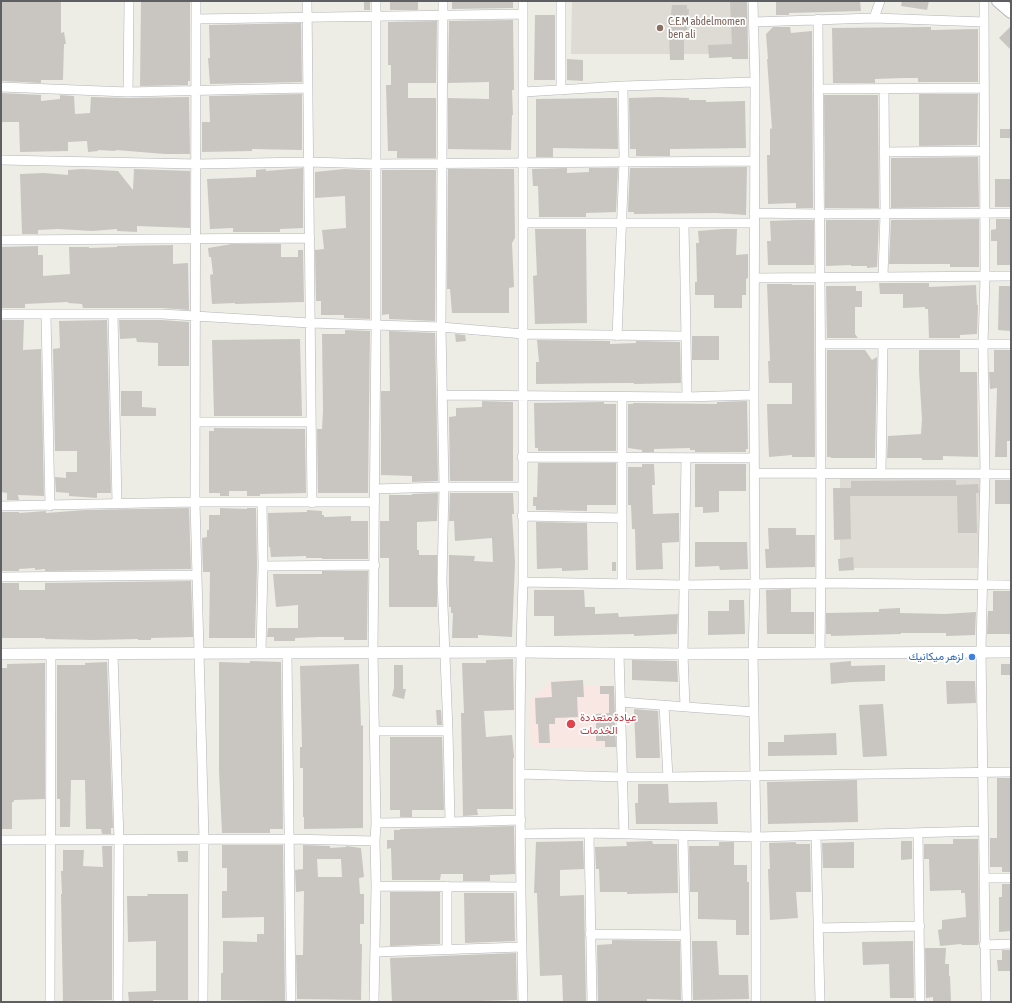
<!DOCTYPE html>
<html>
<head>
<meta charset="utf-8">
<style>
  body { margin:0 }
  #map { position:relative; width:1012px; height:1003px; overflow:hidden; background:#edece5; font-family:"Asap Condensed",sans-serif }
  canvas { display:block }
  .frame { position:absolute; inset:0; border:2px solid #5d5f63; pointer-events:none }
</style>
</head>
<body>
<div id="map">
<canvas width="1012" height="1003"></canvas>
<div class="frame"></div>
</div>
<script>
const context = document.querySelector('canvas').getContext('2d');
context.lineJoin = 'round';
function paint(path, color) {
  context.fillStyle = color;
  context.fill(path, 'evenodd');
}
function strokePath(path, color, width, dash) {
  context.strokeStyle = color;
  context.lineWidth = width;
  context.lineCap = dash ? 'butt' : 'round';
  context.setLineDash(dash || []);
  context.stroke(path);
}
function drawText(font, color, halo, rows, align = 'center') {
  context.font = font + ' "Asap Condensed",Vazirmatn,sans-serif';
  context.lineWidth = 3.5;
  context.setLineDash([]);
  context.textBaseline = 'middle';
  context.strokeStyle = halo;
  context.fillStyle = color;
  for (const [text, x, y, turn = 0] of rows) {
    context.save();
    context.translate(x, y);
    context.rotate((+turn || 0) * Math.PI / 180);
    context.textAlign = isNaN(turn) ? turn : align;
    if (halo) context.strokeText(text, 0, 0);
    context.fillText(text, 0, 0);
    context.restore();
  }
}
const education = new Path2D(`
  M572 1H747L748 54H571Z
  M980 478V568H840V479Z`);
const medical = new Path2D(`
  M578 680 579 686 612 685 613 747 531 748 529 701 552 681Z`);
const building = new Path2D(`
  M1 1H61V33L64 32 66 44H64L63 80H41V83L1 81Z
  M141 1H190V81H188V85L140 86Z
  M364 1H370V10H364Z
  M390 1H418V10H390Z
  M452 1H513V8L452 9Z
  M730 1H747L748 59H732V57L709 58 708 45 732 44Z
  M776 1H860L861 11 789 13V15H776Z
  M902 1H929L927 10 901 6Z
  M672 5H687V9H689L686 38 684 37V60H670L669 32Z
  M535 15H555V80H534Z
  M513 20 514 90H512L513 115H512L511 150 448 149V98L489 99V82L448 83 449 21Z
  M437 21 436 83H408V98H436V158H397V151H388L386 85H391V65H388V22Z
  M301 23 302 82 210 84 208 58H210L209 25Z
  M1011 26V50L999 38Z
  M773 27H790L791 33 812 31 813 208H796V203L768 204 767 155H770V128L772 129 767 59H768L766 34Z
  M931 27V30L978 29V82H918V78H903L875 79V83H833L832 28Z
  M567 59 583 60V81L567 80Z
  M1 93 41 95V101L60 99V95L74 96 75 114 90 113 91 97 128 98 189 97 190 154H165L116 150 115 151 98 150V151L88 152 87 141 68 142V151L20 152 19 122H1Z
  M302 94V150L252 149V151L202 152V122H210L209 96Z
  M919 94H978L977 145 919 146Z
  M824 95H878L879 208H825Z
  M659 97 689 98V100H706V102L745 101 746 148 670 149V156H636V149H630L629 98Z
  M610 98H617L618 149 553 148V157H536V99Z
  M1000 129H1010L1011 138H1000Z
  M978 157 979 207 891 208V158Z
  M747 167 746 215 716 213 634 214V212H628L630 168Z
  M303 168V228L280 229V232H233V228L210 229 207 179 256 177V170L266 169V171Z
  M567 168V173L589 172V168H618L616 212 586 213V217H539L538 186H533L532 169Z
  M82 169 118 171 133 190 134 169 190 171V228L137 226V232L117 231V229L92 231 58 229 38 230V234H22L20 174 44 173 68 175V170Z
  M344 169 370 170V319L344 318V315H321V301H316L315 250 324 249 322 230 346 228 345 196 315 198V172Z
  M448 169H514L515 238 512 243 514 287 509 288V313H452L450 289H447Z
  M382 170H436L435 321 389 319V314L382 315Z
  M995 179H1011V207H995Z
  M979 219V267H950V264H889L891 220Z
  M996 219H1011V265H997V241H991V230L996 229Z
  M796 220H814V265H768L767 241H771L770 221Z
  M826 220H879L877 267 867 268V266H851V265L826 266Z
  M535 229H586L587 323 535 324 533 276 537 275Z
  M723 229H737L736 255 748 254V278L746 279V295H742V308H714V295H695V282H697L696 243H699L698 231Z
  M232 244H281V257H298V250H303L304 302 235 304V303L212 304 210 275 213 274 211 257H209L208 248Z
  M173 245V264L188 263 189 310 162 308H83L82 304 68 303V302L25 304V308H1V247L38 246V255H43V276L70 274 69 247H89V248L117 247V246Z
  M879 283H929V287L976 285 977 305H978L977 334 960 335V338H929L928 309H925V307L903 308V294H880Z
  M767 284H792V285H814L815 457H792V455L769 457 768 435 767 404H792V383H769L768 361H770Z
  M826 286H856V291H862V307H855V334L858 338H827Z
  M999 286H1011V331L998 330Z
  M1 320H24L23 350 41 349 44 496 18 495 19 500H7V493L1 492Z
  M107 320 111 493H97V498L69 496V493L56 492 55 477 66 478V472H77V451H55L53 349 60 348 59 321Z
  M119 320H162L189 322V366H158V343L137 342 136 338 120 339Z
  M345 330 370 331 368 493H318L317 429H322L323 411 322 334H345Z
  M389 331 435 333 438 481 412 482V476L381 475V391H390Z
  M455 334 465 335 466 341 456 342Z
  M692 336H719V360H692Z
  M300 339 302 416H214L212 340Z
  M537 340 610 341V344L636 343V341L680 342 681 383 634 384V383H622L536 384V362H539Z
  M827 350H865L872 360 877 357 875 458H831V457H827Z
  M919 350H960V372H977L978 457 943 456V460H922V458H887L888 436 921 434 922 419 919 371Z
  M994 350H1011V441H1007V457H995L997 388 990 389 989 372H994Z
  M121 391H142V407L156 408V416H121Z
  M482 401 513 402V481H450L449 417 456 416V408L482 407Z
  M747 401 748 449H746V452H695V450H690V448L654 449V452H642V450L628 448V404H633V403L717 404V402Z
  M604 402V404H616V451H538V448H535L534 403Z
  M214 428 305 429 306 493 260 494V496H247V491H229V496H220V493H209V431H214Z
  M538 463H616V505H587V511L536 510V506H533V497H537Z
  M642 464H654L655 485H652L653 514 679 513V542L662 543 663 569 636 570 635 529H632L631 505H628V467H642Z
  M695 464H746V491H719V512L703 513V507H695Z
  M956 480V485L978 484 979 493H976L977 533H958L957 496H850L851 539 834 540 833 488H851V481Z
  M995 480H1011V504H995Z
  M438 493 437 521 417 522V550H419V555H437V607H389V558H380V521H389V495H412V494Z
  M450 493H513L514 514H512L515 562 512 637 478 635V638H452L453 613H451V607H449V555L475 556 474 561 493 562 492 538 455 541 454 521H449Z
  M189 508 191 569 45 571V569L35 570V568L19 569V571H1V512H19V513L46 511V513L85 510Z
  M220 508 247 509V508H256L257 566 255 638H209L210 572H203L202 538 207 537V530H209V515H220Z
  M307 510 322 511V515H324V517L351 516V521H368V559H322V558H306V556L271 557 270 547H269L268 513 307 512Z
  M536 522 587 523 588 570 562 571V568L537 569Z
  M768 528H796V535H815V567L766 568 765 549H769Z
  M695 542H747L748 569 720 570 719 566 695 567Z
  M853 557 854 570 839 571 838 559Z
  M612 562H616V571H612Z
  M322 571H368L367 640H344V637H319L295 638V641H274V637H267L268 628H298V605L276 607 273 574H322Z
  M191 581 193 637 151 638V640H138V639L93 640 45 639V638H1V583H19V590H45V583Z
  M791 589V612H814V634H767L766 590Z
  M534 590H584L585 607H595V614L618 613 619 617 678 614 677 634 634 636V634L554 636V616H534Z
  M993 591H1011V634H987L988 611H993Z
  M729 600H744L745 634 708 635V611H729Z
  M900 608V613L945 614 976 612 975 635 946 636V633H901V634L831 636V634H826V613L879 612V609Z
  M513 659 514 710 484 711 486 737 512 735 514 756V758H513V809H477L478 815 463 816 461 713H464L462 663H486V660Z
  M632 660 677 661 678 682 632 680Z
  M250 661 281 662 283 829H270V833H222L219 771V662L250 663Z
  M851 661V666L885 665V681L852 682 831 684 830 663Z
  M107 662 113 828H111V834H102L101 829H86L85 780H71L70 827H60V799H57V665H85V663Z
  M45 663V799L14 800V802H12V829H1V668H7V664Z
  M359 664 361 726 363 725V828L304 829V817H303V768H300V747H302L300 666Z
  M1001 664H1011V675H1001Z
  M394 665H403V689H406L404 699 392 696 394 688Z
  M583 680 584 697H577L578 717 555 718V724H549L550 743H539L538 724H536L535 698 552 697 551 682Z
  M946 681H975L976 703 947 704Z
  M600 686H614L616 747H605V741H596V714L609 713V694H600Z
  M883 704 887 756 863 757 859 705Z
  M634 709 658 711 660 758H636Z
  M436 710H441L442 725H437Z
  M836 733 837 755 768 756V742H784V735Z
  M390 737H442L444 810H412V817H400V810H390Z
  M997 778H1011V872H1002V867H990V838H997Z
  M857 780 858 822 768 824 767 782Z
  M638 784H668L669 803 717 802 718 824H636L635 803H638Z
  M514 826 515 874 490 875V881H463V874H441L440 880H392L391 848 387 849V840H394V830H400V829Z
  M953 839H978L979 942 978 945H962L961 944 940 946 938 930 942 929V920L966 917 965 893H961V890L930 891 929 859H924V844H953Z
  M583 841 584 869 560 870V896L584 895 586 1001 563 1002 562 975 540 976 537 893H534L536 842Z
  M652 841 653 844H677L678 893 627 894V892H600L599 869H596L595 847 627 846 626 842Z
  M901 841H912V859L901 860Z
  M719 842H734V865H747V882H749V935H736V920L698 919V892H690L689 846H719Z
  M796 842V844H810L811 892H796L798 918 770 920 768 869H770L769 843Z
  M854 842V868H823L822 843Z
  M222 845H283L285 1001 221 1000V973H223V941L257 942V934H264V917L222 918V891H227V868H222Z
  M303 845 330 846V848L346 847V846L361 848 364 877 359 878 360 894H364V924H360V944H362L361 1000 297 999 296 955H303L304 891 296 892 295 870 303 869ZM317 859H341L342 877H318Z
  M102 846H112V1000L63 1001 61 894H62L61 871H63V850H84L83 866 103 867Z
  M177 851H188V862H178Z
  M1002 884H1011V931L999 932V897H1002Z
  M390 892H440V944L390 946Z
  M464 893H514L515 941 465 943Z
  M147 894H188V1000H153V1002H129L128 992 156 991V941L128 942 127 896H148Z
  M612 940 680 941 681 1000 647 999V1001H626V1002L598 1001 597 945 612 944Z
  M692 941H717L719 975H748L749 999 693 1000Z
  M913 941 914 998H890L889 964 863 965 862 942Z
  M925 948H946L945 964H949V976H950L951 1002H933V997L926 998Z
  M1002 950H1011V971H998L997 960H1002Z
  M516 953 517 1000 480 1001V1002H392L390 958Z`);
const minor = new Path2D(`
  M196 1 195 502 204 839 203 1002
  M307 1 312 503
  M443 1 441 327 444 487 442 581 448 731 450 822
  M561 1V90
  M753 1 755 82 754 395 755 584 753 653 756 837V1002
  M984 1 985 276 983 345 985 474 981 651 986 1002
  M874 18 880 1
  M196 19 523 14
  M818 19C819 230 823 441 820 652
  M754 22 874 18 984 22
  M1 87 128 92 307 88
  M818 89 984 88
  M128 92 129 1
  M524 92 623 86 755 82
  M884 152 985 151
  M1 160 197 164 308 162 376 164 755 161
  M754 213 819 214 1011 213
  M523 223H754
  M684 224 687 397
  M1 240 310 238
  M883 277 885 213 884 89
  M754 278 1011 276
  M1 314H162L310 323 441 327 524 334 685 336
  M113 314 117 504
  M46 315 50 506
  M617 336 624 162 623 86
  M821 344H1011
  M442 395 687 397 754 395
  M622 397V584
  M195 422H311
  M522 457 754 458
  M754 473 1011 474
  M881 473 883 344
  M375 489 444 487H522
  M1 506 195 502H375
  M522 516 622 518
  M263 566 375 565
  M1 577 196 575
  M523 582 684 585 821 583 1011 585
  M261 653 263 566 262 503
  M619 653 624 834
  M113 654 119 840 118 1002
  M287 654 291 1002
  M620 702 754 712
  M664 706 668 777
  M685 707 683 654 686 458
  M375 731H448
  M520 774 622 777H668L1011 772
  M376 823 450 822 521 820
  M589 833 592 1002
  M918 833 920 1002
  M521 834 589 833 756 837 984 831
  M683 836 687 1002
  M816 836 820 1002
  M1 840 289 839 375 841
  M985 878H1011
  M376 886 521 887
  M818 928 920 926
  M590 934 685 935
  M984 945 1011 944
  M447 950V886
  M376 952 522 947
  M50 1002 51 654
  M374 1002 376 886 375 841 376 823 373 653 376 324V1
  M523 1002C520 862 518 722 523 582V1`);
const tertiary = new Path2D(`
  M1 654 520 652 683 654 1011 652`);
const secondary = new Path2D(`
  M998 1 1011 12`);
const markers = [
  [660,28,4,"#8d6e63"],
  [972,657,4,"#3f7fe0"],
  [571,724,5,"#e0444e"]
];
const educationNames = [
  ["C.E.M abdelmomen",668,22],
  ["ben ali",668,35]
];
const shopNames = [
  ["لزهر ميكانيك",964,657]
];
const healthNames = [
  ["عيادة متعددة",580,718],
  ["الخدمات",580,731]
];
paint(education, '#dddbd3');
paint(medical, '#f8e7e3');
paint(building, '#c9c6c2');
strokePath(minor, '#b2b4b8', 10);
strokePath(tertiary, '#b2b4b8', 12);
strokePath(secondary, '#b4b6ba', 14);
strokePath(minor, '#fff', 9);
strokePath(tertiary, '#fff', 11);
strokePath(secondary, '#fff', 12);
for (const [x, y, r, color] of markers) {
  const dot = new Path2D();
  dot.arc(x, y, r, 0, 2 * Math.PI);
  context.fillStyle = color;
  context.fill(dot);
  strokePath(dot, '#fff', 1.5);
}
drawText('11px', '#785e54', '#fff', educationNames, 'left');
drawText('11px', '#366cbe', '#fff', shopNames, 'right');
drawText('11px', '#be3a42', '#fff', healthNames, 'left');
</script>
</body>
</html>
